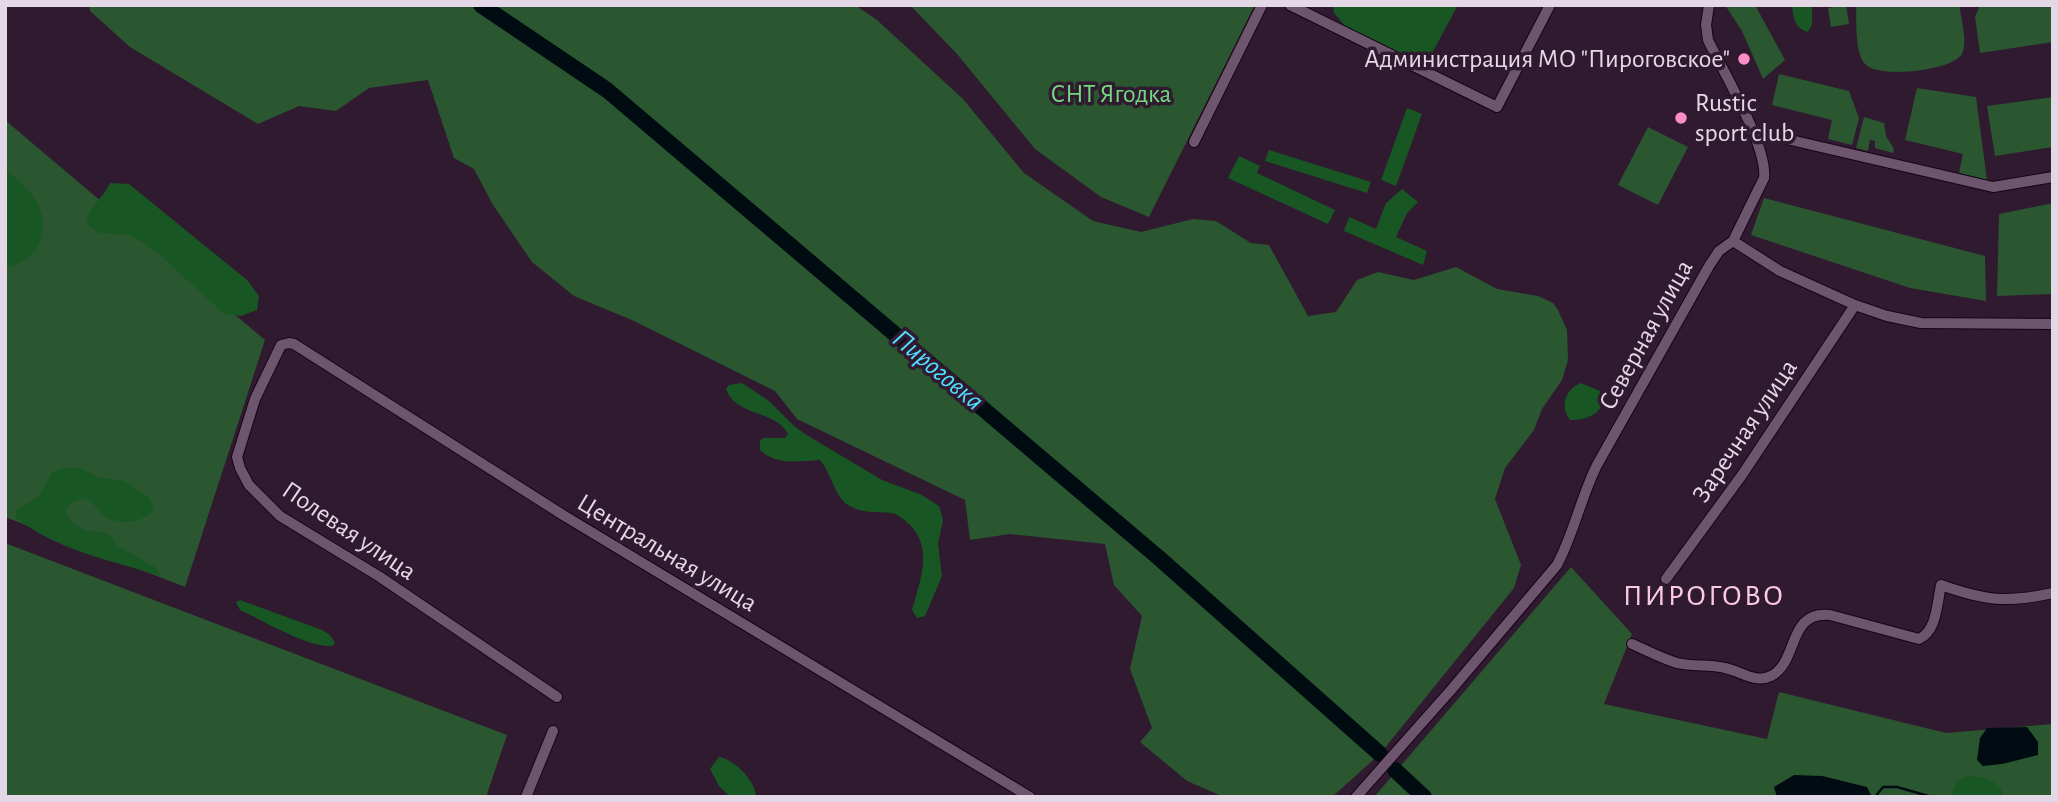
<!DOCTYPE html>
<html>
<head>
<meta charset="utf-8">
<style>
  body { margin:0 }
  #map { position:relative; width:2058px; height:802px; overflow:hidden; background:#2f1a30; font-family:"Alegreya Sans",sans-serif }
  canvas { display:block }
  .frame { position:absolute; inset:0; border:7px solid #e5d8e6; pointer-events:none }
</style>
</head>
<body>
<div id="map">
<canvas width="2058" height="802"></canvas>
<div class="frame"></div>
</div>
<script>
const context = document.querySelector('canvas').getContext('2d');
context.lineJoin = 'round';
function paint(path, color) {
  context.fillStyle = color;
  context.fill(path, 'evenodd');
}
function strokePath(path, color, width, dash) {
  context.strokeStyle = color;
  context.lineWidth = width;
  context.lineCap = dash ? 'butt' : 'round';
  context.setLineDash(dash || []);
  context.stroke(path);
}
function drawText(font, color, halo, rows, align = 'center') {
  context.font = font + ' "Alegreya Sans",sans-serif';
  context.lineWidth = 7;
  context.setLineDash([]);
  context.textBaseline = 'middle';
  context.strokeStyle = halo;
  context.fillStyle = color;
  for (const [text, x, y, turn = 0] of rows) {
    context.save();
    context.translate(x, y);
    context.rotate((+turn || 0) * Math.PI / 180);
    context.textAlign = isNaN(turn) ? turn : align;
    if (halo) context.strokeText(text, 0, 0);
    context.fillText(text, 0, 0);
    context.restore();
  }
}
const green = new Path2D(`
  M89 5H855L877 20 963 99 1024 173 1093 221 1141 232 1193 219 1216 221 1251 243 1269 245 1308 316 1336 312 1357 280 1378 272 1414 280 1456 267 1497 289 1538 296 1553 303 1558 310 1567 330 1568 360 1562 380 1542 409 1534 430 1505 468 1495 499 1521 565 1514 588 1380 754 1332 797H1224L1187 781 1140 742 1152 728 1130 669 1142 616 1114 585 1105 544 1010 534 970 540 965 500 797 419 775 391 634 321 574 296 532 262 493 205 474 169 454 158 428 80 369 88 336 111 299 106 258 124 130 47 90 11Z
  M910 5H1255L1149 217 1101 197 1035 149 957 54Z
  M1725 5H1755L1785 60 1763 79 1742 31Z
  M1846 5 1849 24 1831 27 1828 8Z
  M1856 5H1959C1961 18 1968 42 1962 54 1952 71 1878 79 1865 64 1854 51 1857 22 1856 5Z
  M1980 5H2053V42L1980 53 1975 17Z
  M1779 74 1849 91 1859 118 1852 145 1828 139 1832 120 1772 105Z
  M1917 88 1976 97 1987 180 1959 173 1963 154 1905 140Z
  M2053 97V147L1995 156 1987 106Z
  M1864 117 1884 123 1886 136 1894 149 1893 153 1875 148V141L1870 140 1868 151 1856 148Z
  M5 120 265 340 185 587 5 517Z
  M1648 127 1688 147 1658 205 1618 185Z
  M1764 198 1985 256 1986 301 1910 288 1751 235Z
  M2053 203V294L1997 296 1999 214Z
  M5 543 507 735 486 797H5Z
  M1571 567 1632 634 1604 704 1767 739 1779 692 1946 733 2053 724V797H1374Z`);
const forest = new Path2D(`
  M1333 5H1458L1424 68 1344 25 1334 13Z
  M1792 5H1812V24L1808 32C1795 29 1793 17 1792 5Z
  M1407 108 1422 114 1396 186 1381 180Z
  M1269 150 1371 182 1367 193 1265 161Z
  M1239 156 1260 166 1257 173 1335 210 1328 224 1228 178Z
  M5 170C16 178 29 189 36 201 52 230 39 263 5 267Z
  M110 183 129 184 247 280 259 296 257 310 241 316 223 313 162 257 142 242 128 235 100 233 92 229 87 222C89 207 104 197 110 183Z
  M1402 189 1418 202 1407 213 1396 237 1427 251 1423 265 1344 231 1349 217 1376 229 1386 203Z
  M742 383 769 401 794 426 805 434 882 480 922 495 939 506 943 520 938 544 942 576 925 616 917 618 912 610C920 581 934 548 909 524 903 519 898 514 891 513 877 511 861 514 848 505 834 496 831 472 820 460 798 461 777 466 760 450V441L763 438H785L788 434C776 410 736 417 726 389L729 385Z
  M1581 383 1600 391C1611 411 1586 421 1570 420 1560 406 1565 389 1581 383Z
  M62 468H79L99 477 124 481 149 498 154 509C146 522 122 526 108 518 100 513 95 504 87 499 78 499 67 503 65 512 80 536 88 528 110 535L118 546 156 568 161 576C112 561 57 550 16 518V510L38 497 53 472Z
  M240 600 322 630 330 635 335 643 332 646C305 647 265 621 240 610L236 602Z
  M719 757C734 759 756 781 756 797H730L719 786 710 769Z
  M1971 776C1985 778 1994 779 2002 791V797H1952C1953 784 1958 777 1971 776Z`);
const water = new Path2D(`
  M2027 727 2038 742V755L2002 764 1983 766 1977 760 1980 738 1987 728Z
  M1794 775 1822 776 1863 786 1867 787 1872 797H1777L1774 787Z`);
const stream = new Path2D(`
  M1875 797 1883 787H1897L1932 797`);
const river = new Path2D(`
  M481 5 607 90 1159 558 1380 754
  M1395 770 1424 797`);
const minor = new Path2D(`
  M1290 5 1497 107 1550 5
  M1752 131 1993 187 2053 177
  M1194 142 1262 5
  M1733 241 1780 271 1855 305 1887 316 1921 323 2053 324
  M1666 579 1742 475 1855 305
  M1632 644C1646 650 1661 658 1677 663 1693 667 1710 664 1725 668 1741 671 1755 684 1771 676 1799 662 1787 610 1830 615L1919 639C1937 631 1937 603 1941 585 1986 601 2007 603 2053 593
  M557 697 380 577 280 516 249 485 240 468 237 457 255 399 281 345 289 343 294 344 563 515 1030 797
  M526 797 553 731
  M1356 797 1451 690 1557 565C1574 533 1581 497 1597 465L1709 266 1719 251 1733 241 1764 178C1768 147 1723 71 1708 40L1706 25 1709 5`);
const markers = [
  [1744,59,7,"#fa8fc7"],
  [1681,118,7,"#fa8fc7"]
];
const poiNames = [
  ["Администрация МО \"Пироговское\"",1730,59],
  ["Rustic",1695,103,"left"],
  ["sport club",1695,133,"left"]
];
const parkNames = [
  ["СНТ Ягодка",1111,94]
];
const streetNames = [
  ["Северная улица",1646,335,-61],
  ["Заречная улица",1745,431,-56],
  ["Полевая улица",349,531,34],
  ["Центральная улица",667,553,31]
];
const waterNames = [
  ["Пироговка",938,370,40]
];
const quarterNames = [
  ["ПИРОГОВО",1704,596]
];
paint(green, '#2a5630');
paint(forest, '#185724');
paint(water, '#000c11');
strokePath(stream, '#000c11', 2.5);
strokePath(river, '#000c11', 16);
strokePath(minor, '#160417', 12);
strokePath(minor, '#6d556e', 10);
for (const [x, y, r, color] of markers) {
  const dot = new Path2D();
  dot.arc(x, y, r, 0, 2 * Math.PI);
  context.fillStyle = color;
  context.fill(dot);
  strokePath(dot, '#2f1a30', 2.5);
}
drawText('26px', '#e5d8e6', '#2f1a30', poiNames, 'right');
drawText('26px', '#71d97f', '#2f1a30', parkNames);
drawText('26px', '#e5d8e6', '#2f1a30', streetNames);
drawText('italic 28px', '#50dfff', '#2f1a30', waterNames);
context.letterSpacing = '2px';
drawText('30px', '#f9cae0', '#2f1a30', quarterNames);
context.letterSpacing = '0px';
</script>
</body>
</html>
